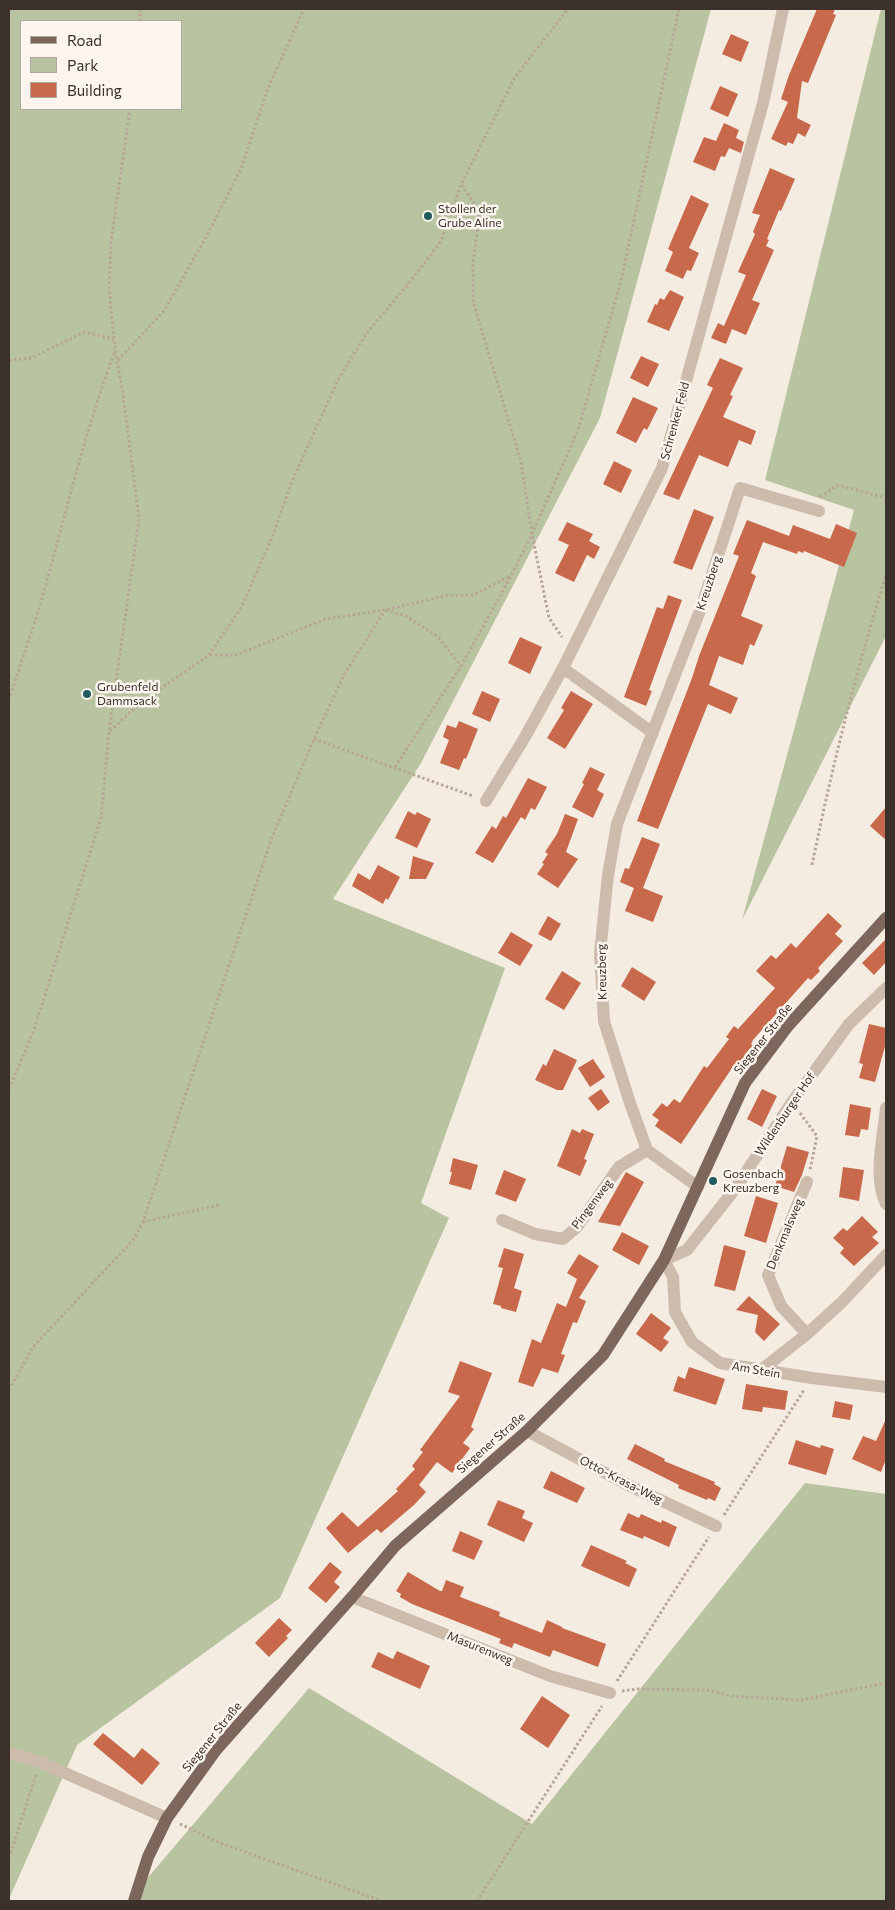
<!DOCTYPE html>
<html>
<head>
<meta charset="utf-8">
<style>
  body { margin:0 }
  #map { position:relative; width:895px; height:1910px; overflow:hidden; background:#f4ebe1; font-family:Commissioner,sans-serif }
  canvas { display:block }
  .frame { position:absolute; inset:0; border:10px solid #3b302b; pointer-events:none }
  .legend { position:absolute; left:20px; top:20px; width:162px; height:90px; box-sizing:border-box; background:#fbf5ee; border:1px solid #aea6a0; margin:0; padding:6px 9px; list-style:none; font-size:15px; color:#3b302b }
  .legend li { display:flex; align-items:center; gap:10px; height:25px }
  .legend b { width:25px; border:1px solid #aea6a0 }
</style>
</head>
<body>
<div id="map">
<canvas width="895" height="1910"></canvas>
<div class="frame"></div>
<ul class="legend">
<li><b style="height:6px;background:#7d675c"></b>Road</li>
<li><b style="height:14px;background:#b8c4a0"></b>Park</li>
<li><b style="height:14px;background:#c8694b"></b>Building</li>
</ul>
</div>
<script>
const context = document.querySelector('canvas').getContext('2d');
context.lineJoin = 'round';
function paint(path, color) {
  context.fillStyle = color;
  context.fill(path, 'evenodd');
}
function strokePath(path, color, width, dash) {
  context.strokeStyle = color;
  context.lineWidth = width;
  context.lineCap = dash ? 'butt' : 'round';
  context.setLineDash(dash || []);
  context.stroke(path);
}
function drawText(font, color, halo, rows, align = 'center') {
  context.font = font + ' Commissioner,sans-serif';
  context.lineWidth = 5;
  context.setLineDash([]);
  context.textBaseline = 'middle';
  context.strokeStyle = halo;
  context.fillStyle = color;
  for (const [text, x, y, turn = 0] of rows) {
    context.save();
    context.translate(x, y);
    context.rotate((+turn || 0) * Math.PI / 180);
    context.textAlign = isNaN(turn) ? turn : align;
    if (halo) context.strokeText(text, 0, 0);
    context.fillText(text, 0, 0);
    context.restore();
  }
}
const green = new Path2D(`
  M9 9H711L600 418 421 763 333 899 505 968 421 1203 449 1218 280 1598 77 1745 9 1899ZM21 21H181V109H21Z
  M881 9H886V636L742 920 854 510 765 480Z
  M805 1483 886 1494V1901H128L309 1688 532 1824Z`);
const building = new Path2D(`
  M817 9H835L833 14 836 15 808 83 802 81 797 118 811 125 805 137 798 133 793 144 788 142 786 146 771 139 788 102 781 99 789 75Z
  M731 34 749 42 741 62 722 54Z
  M720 86 738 94 728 117 710 109Z
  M724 123 739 130 736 138 744 142 741 153 729 148 725 157 721 156 715 171 693 162 704 137 716 141Z
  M770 168 795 179 781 211 779 210 767 239 769 240 766 246 774 250 752 300 760 303 746 335 732 329 726 344 711 338 718 323 724 326 746 275 738 272 755 234 753 232 760 215 752 213Z
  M691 195 709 204 689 248 699 253 691 271 687 270 683 279 665 271 673 252 668 249Z
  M670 290 684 297 669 331 647 322 655 304 657 305 660 298 664 300Z
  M641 356 659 364 648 387 630 378Z
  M720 358 743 368 730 395 733 396 723 417 756 431 751 445 739 440 728 467 699 455 679 500 663 494 713 388 707 385Z
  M633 397 658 408 647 430 644 428 636 443 616 433Z
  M614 461 632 470 621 493 603 484Z
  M694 509 714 517 692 570 673 563Z
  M747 520 789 536 793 525 830 539 836 524 857 533 844 567 804 551 803 553 798 551 797 554 763 542 751 573 756 576 741 616 763 625 754 646 750 644 743 665 719 656 709 685 738 698 731 714 708 704 658 829 637 821 692 678 699 656 739 556 733 554Z
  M567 522 593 534 589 541 600 547 594 559 587 555 574 582 555 573 569 545 558 540Z
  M668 595 682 600 649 690 652 691 646 706 624 697 657 607 663 609Z
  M520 637 542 647 530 674 508 663Z
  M482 691 500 699 490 722 472 714Z
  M571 691 593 704 565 749 547 738 564 710 561 708Z
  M459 721 478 729 466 759 464 758 459 770 440 763 449 740 443 737 447 725 456 728Z
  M590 767 605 774 597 790 604 794 593 818 572 807 584 784 582 783Z
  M528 778 547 787 535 810 531 808 525 820 521 817 493 863 475 853 492 826 496 829 503 816 506 818Z
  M886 807V840L870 826Z
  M408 811 415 815 417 812 431 819 417 848 395 838Z
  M565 814 578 819 566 852 578 859 558 888 537 874 544 864 542 863 548 854 545 852 557 834Z
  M642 837 660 844 643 888 663 896 653 922 625 911 634 888 620 882 625 868 629 869Z
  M413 856 434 863 426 879H409Z
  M378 865 400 877 388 900 386 898 383 904 352 886 358 873 370 880Z
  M828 913 842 926 835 934 843 941 818 968 820 971 811 980 808 978 753 1040 751 1044 754 1046 737 1068 734 1065 681 1144 655 1126 659 1120 652 1115 662 1103 667 1107 674 1099 680 1103 704 1066 707 1068 729 1039 726 1037 734 1026 738 1029 775 988 756 971 771 955 776 959 791 943 796 948Z
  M548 916 561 924 551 941 538 934Z
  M511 932 533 945 520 966 498 953Z
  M886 939V962L874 975 862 963Z
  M632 967 656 982 644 1001 621 986Z
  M562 971 581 983 564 1010 545 999Z
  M869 1024 886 1028V1043L875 1082 859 1078 863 1064 859 1063Z
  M554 1049 577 1060 563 1090H557L535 1080 543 1064 546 1066Z
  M593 1059 605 1077 590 1087 578 1068Z
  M601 1089 610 1102 598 1111 588 1098Z
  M762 1089 777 1096 762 1127 747 1119Z
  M850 1104 871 1108 868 1130 861 1129 859 1137 845 1135Z
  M572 1129 580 1133 582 1129 594 1134 584 1159 587 1160 580 1176 557 1166Z
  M787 1146 809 1152 802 1175 794 1192 775 1186Z
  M453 1158 478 1165 471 1190 449 1184 452 1172H450Z
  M843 1167 864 1170 859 1201 839 1197Z
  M504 1170 526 1179 516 1202 495 1194Z
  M626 1172 644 1182 620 1226 598 1222Z
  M756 1196 778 1203 766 1243 744 1236Z
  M862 1216 878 1232 872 1237 879 1243 854 1266 840 1253 844 1248 833 1238 843 1228 847 1231Z
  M622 1232 649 1246 639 1265 612 1250Z
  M724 1245 746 1251 735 1291 714 1286Z
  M504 1248 524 1254 514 1288 522 1291 516 1312 501 1308V1306L493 1304 503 1268 498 1267Z
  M579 1254 599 1266 579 1298 586 1301 577 1323 573 1322 561 1354 565 1355 558 1373 542 1368 533 1387 518 1382 532 1339 541 1343 557 1303 566 1307 577 1279 567 1273Z
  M749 1296 780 1324 764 1341 755 1332 758 1315 736 1310Z
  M651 1313 671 1328 663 1338 669 1342 661 1352 636 1334Z
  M460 1361 492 1373 471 1427 474 1429 463 1443 470 1448 452 1473 437 1462 419 1485 426 1492 414 1505 381 1533 377 1529 348 1553 326 1528 342 1512 358 1527 398 1491 396 1489 415 1469 412 1466 423 1452 420 1450 460 1396 448 1392Z
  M689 1367 725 1379 716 1405 673 1391 678 1376 685 1379Z
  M746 1384 788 1391 785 1410 763 1407 762 1412 742 1409Z
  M835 1401 853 1405 850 1420 832 1417Z
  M886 1419V1459L881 1472 852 1459 863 1436 876 1441Z
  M796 1440 820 1448 821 1445 834 1449 826 1475 788 1464Z
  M635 1444 665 1459 664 1461 715 1482 714 1484 721 1488 715 1501 708 1498 707 1500 678 1488 679 1485 627 1459Z
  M551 1471 585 1488 577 1503 543 1488Z
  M498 1500 525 1511 522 1518 533 1523 524 1542 487 1525Z
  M628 1513 639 1518 641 1514 661 1523 662 1520 677 1527 669 1547 644 1536 643 1539 620 1530Z
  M460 1531 483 1541 474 1560 452 1551Z
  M591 1545 627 1561 625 1563 637 1569 629 1587 581 1566Z
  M330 1562 342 1572 334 1582 340 1587 326 1603 308 1588Z
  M408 1572 440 1591H442L446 1580 464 1587 460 1597 500 1612 499 1616 542 1633 547 1620 562 1627V1628L606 1644 598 1667 553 1650 550 1657 514 1643 512 1648 499 1643 501 1639 412 1604 400 1597 401 1594 396 1591Z
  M279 1618 292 1630 286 1636 288 1638 269 1657 255 1643Z
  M397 1651 430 1666 420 1689 371 1667 378 1652 393 1659Z
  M542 1696 570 1715 548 1748 520 1729Z
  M103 1733 134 1758 142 1748 160 1763 142 1785 93 1744Z`);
const path = new Path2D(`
  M139 21 141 9
  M462 185 480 213 473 262V301L521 462 532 534 549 618 562 637
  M9 360 32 358 84 332 114 339
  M118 360 164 311 205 239 241 169 268 88 304 9
  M820 497 838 485 886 498
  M386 610 406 616 438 637 461 666
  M210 655H236L326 619 385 610 448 595H473L510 576
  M9 700C20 665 33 630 43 595 66 513 85 431 115 350
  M110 731 143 701 209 655 241 608 273 535 292 481 338 380 366 334 410 282 441 241 461 185 515 77 568 9
  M314 739 473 796
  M395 767 461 666 511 576 532 534 578 430 621 281 679 9
  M812 865C832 767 856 671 886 575
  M9 1089 33 1033 101 818 109 732 139 519 123 394 115 350 109 286 111 242 130 109
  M800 1113 817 1136 810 1170
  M143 1222 219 1205
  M9 1390 33 1347 133 1240 143 1222 271 840 314 739 344 675 385 610
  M724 1515 804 1390
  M617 1681 709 1537
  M622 1691 638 1689 707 1690 731 1696 801 1700 886 1683
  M180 1824 220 1843 382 1901
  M9 1858 36 1775
  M477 1901 602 1706`);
const minor = new Path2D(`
  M563 668 653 733
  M486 801 525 737 563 668 662 468 763 103 783 9
  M886 988 849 1024 792 1102 735 1189 687 1250 664 1260 673 1277 675 1312 692 1342 720 1363 812 1378 886 1387
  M886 1108C883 1138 873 1177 886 1204
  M698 1187 647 1150 630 1103 604 1021 600 953 608 875 617 824 701 608 740 488 819 511
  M502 1220 535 1234 563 1239 577 1227 619 1167 647 1150
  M807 1334 781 1306 768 1275 807 1182
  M760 1371 807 1334 842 1302 886 1255
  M527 1431 628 1485 716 1526
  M352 1597 550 1676 610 1693
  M9 1753 40 1762 167 1818`);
const major = new Path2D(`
  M134 1901 148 1857 167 1818 216 1750 352 1597 395 1546 527 1431 603 1355 664 1260 745 1083 788 1026 886 918`);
const markers = [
  [428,216,5,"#1f5a5e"],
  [87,694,5,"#1f5a5e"],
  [713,1181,5,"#1f5a5e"]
];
const poiNames = [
  ["Stollen der",438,209],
  ["Grube Aline",438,223],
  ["Grubenfeld",97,687],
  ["Dammsack",97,701],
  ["Gosenbach",723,1174],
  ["Kreuzberg",723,1188]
];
const streetNames = [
  ["Schrenker Feld",675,421,-75],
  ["Kreuzberg",709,583,-72],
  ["Kreuzberg",602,972,-91],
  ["Siegener Straße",763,1039,-52],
  ["Wildenburger Hof",785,1114,-56],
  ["Pingenweg",592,1204,-53],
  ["Denkmalsweg",785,1234,-67],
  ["Am Stein",756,1370,10],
  ["Siegener Straße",491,1443,-41],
  ["Otto-Krasa-Weg",621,1480,27],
  ["Masurenweg",480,1648,22],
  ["Siegener Straße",212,1737,-51]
];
paint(green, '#b8c4a0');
paint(building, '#c8694b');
strokePath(path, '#b9a596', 3, [2.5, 2.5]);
strokePath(minor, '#cdbbac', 12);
strokePath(major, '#7d675c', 12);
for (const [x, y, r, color] of markers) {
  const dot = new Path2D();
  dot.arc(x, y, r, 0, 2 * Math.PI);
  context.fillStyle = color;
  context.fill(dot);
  strokePath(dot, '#fbf5ee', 2);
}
drawText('12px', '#3b302b', '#fbf5ee', poiNames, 'left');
drawText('12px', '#3b302b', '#fbf5ee', streetNames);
</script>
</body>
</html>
